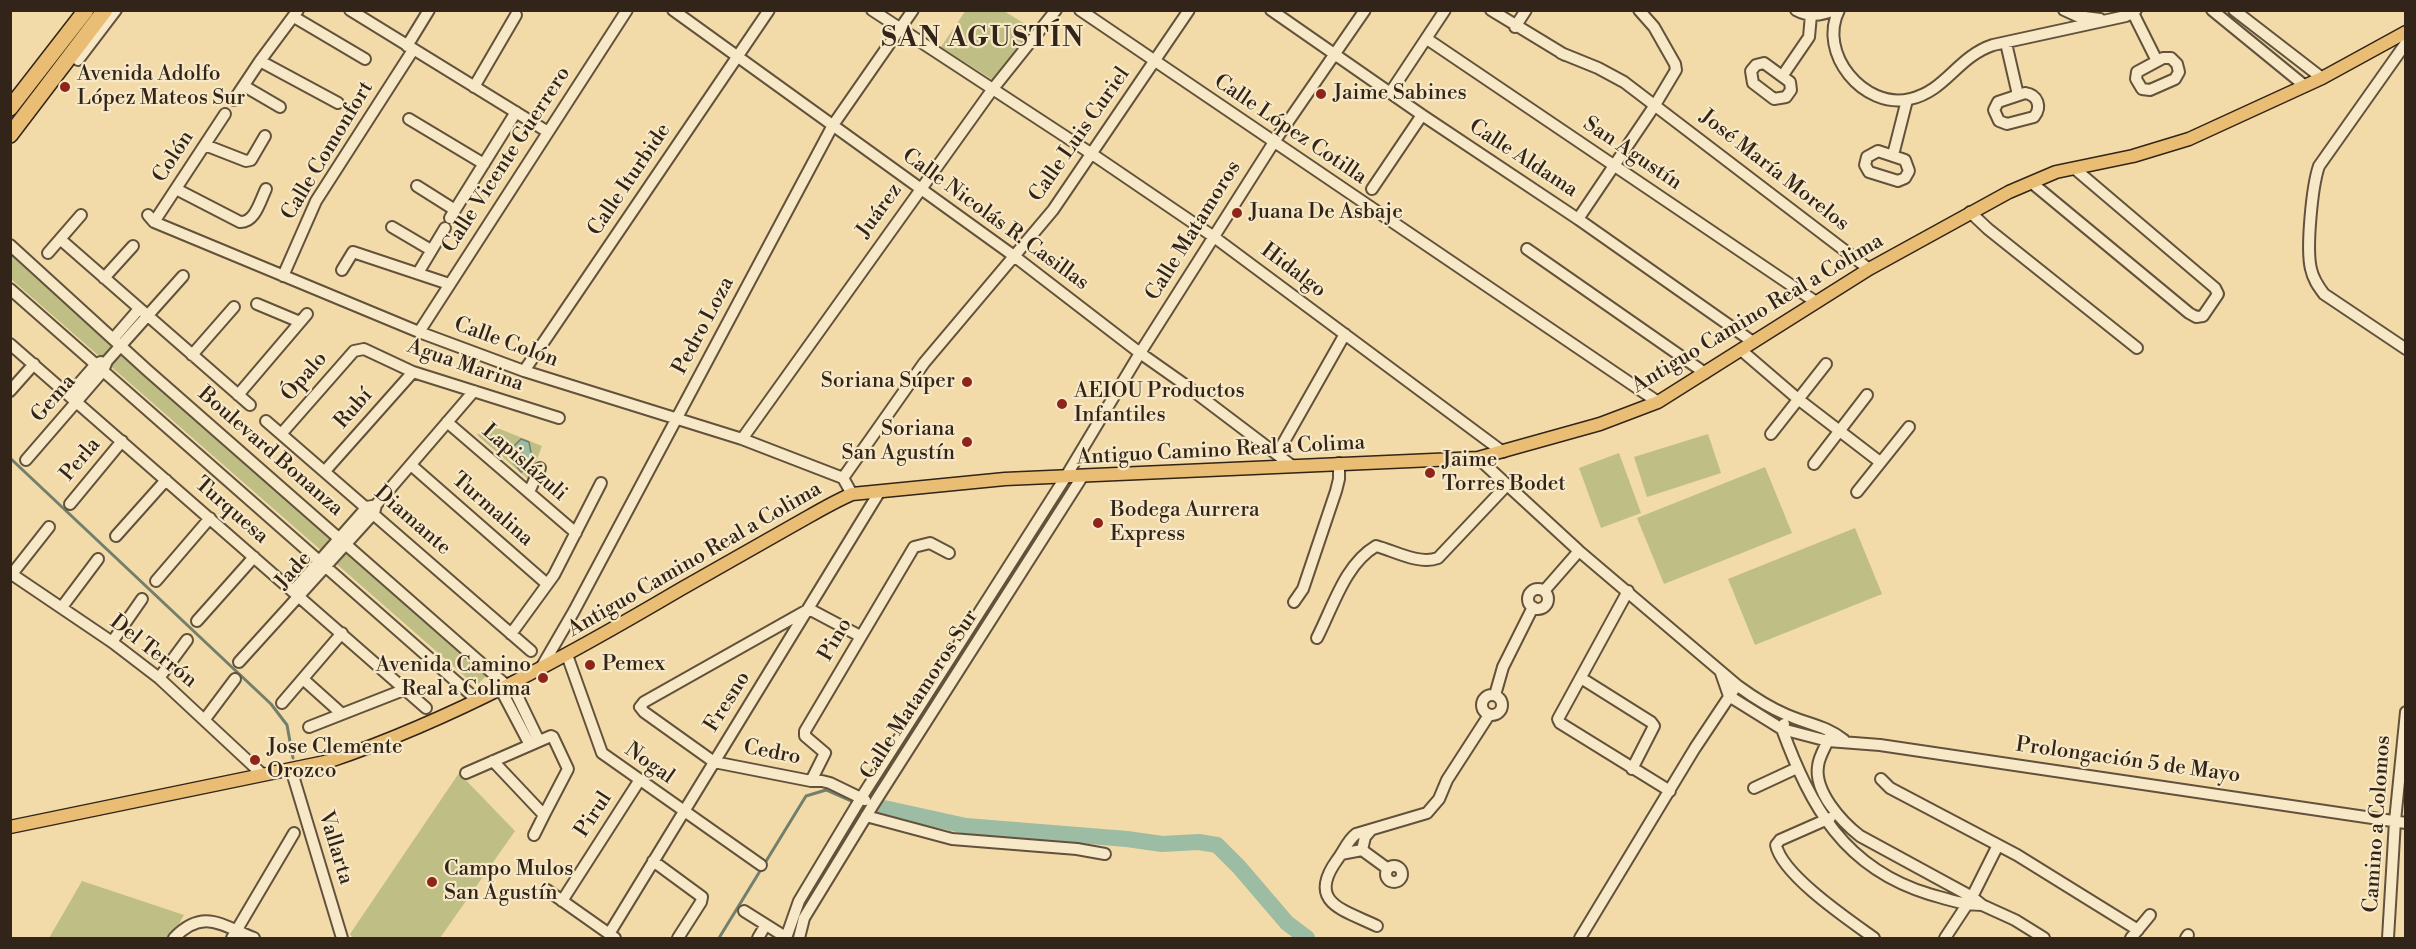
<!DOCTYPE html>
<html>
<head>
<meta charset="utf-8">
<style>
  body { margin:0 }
  #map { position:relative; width:2416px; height:949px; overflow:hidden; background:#f2dba9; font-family:"Libre Bodoni",serif }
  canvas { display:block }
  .frame { position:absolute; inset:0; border:12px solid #322418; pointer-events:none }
</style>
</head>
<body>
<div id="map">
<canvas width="2416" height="949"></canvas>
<div class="frame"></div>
</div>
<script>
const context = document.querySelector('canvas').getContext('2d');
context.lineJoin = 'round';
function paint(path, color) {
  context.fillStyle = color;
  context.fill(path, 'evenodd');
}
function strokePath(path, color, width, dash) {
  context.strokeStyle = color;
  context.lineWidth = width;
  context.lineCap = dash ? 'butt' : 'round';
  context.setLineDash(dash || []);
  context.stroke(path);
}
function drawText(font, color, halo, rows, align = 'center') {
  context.font = font + ' "Libre Bodoni",serif';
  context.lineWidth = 4.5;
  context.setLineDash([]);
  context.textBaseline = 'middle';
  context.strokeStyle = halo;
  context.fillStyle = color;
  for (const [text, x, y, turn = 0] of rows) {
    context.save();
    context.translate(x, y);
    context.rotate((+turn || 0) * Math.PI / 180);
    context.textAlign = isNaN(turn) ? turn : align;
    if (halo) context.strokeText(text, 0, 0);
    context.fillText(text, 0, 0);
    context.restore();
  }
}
const green = new Path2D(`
  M966 10 1004 11 1033 29 993 80 941 47Z
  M11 253 489 673 476 686 11 279Z
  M490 425 542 446 529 480 477 435Z
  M1708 434 1721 473 1647 497 1634 457Z
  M1619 453 1641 513 1601 528 1579 468Z
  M1765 467 1792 533 1664 584 1637 518Z
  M1855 528 1882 594 1755 645 1728 579Z
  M459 773 515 831 440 938H353L350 934Z
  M82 881 184 915 171 938H49Z`);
const water = new Path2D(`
  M521 439 529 442 532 458 529 469 521 472 513 462V447Z`);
const stream = new Path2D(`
  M10 458 271 704 287 725 293 758
  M879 808H884
  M719 938 806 796 826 790 851 801`);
const river = new Path2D(`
  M884 808 966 826 1127 839 1162 844 1199 842 1217 845 1239 867 1287 923 1307 938`);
const minor = new Path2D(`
  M350 10 548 132
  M673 10 1014 256 1140 353 1184 384 1291 465
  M872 10 1092 154 1214 237 1503 452
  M1080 10 1658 402
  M1271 10 1422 115 1578 219 1753 342
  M1491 10 1565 55
  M1796 10C1809 17 1820 16 1834 10
  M1839 10C1817 53 1864 110 1910 99 1946 91 1957 57 1993 45L2126 16 2136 10
  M2064 10 2077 16 2100 19
  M2212 10 2305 86
  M2234 10 2322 78
  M2133 13 2157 61
  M294 17 365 59
  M1515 27 1526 10
  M1427 39 1816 302
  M2006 43 2018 95
  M2406 43 2319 166C2312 186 2306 249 2311 269 2313 279 2318 286 2324 294L2406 349
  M407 46 429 10
  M1561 53 1598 68 1624 82 1869 269
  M2163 58H2171L2177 64 2179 72 2175 79 2150 90 2142 89 2136 79 2137 72Z
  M78 60 116 10
  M260 61 338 103
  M1764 63 1790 82 1791 90 1786 97 1774 99 1753 83 1751 71 1756 65Z
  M1783 75 1809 37 1811 15
  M244 86 280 107
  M474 87 516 15
  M1390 93 1445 10
  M2025 93C2038 95 2042 107 2034 117L2007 124 1999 121 1994 110 1998 102Z
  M234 100 260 61 298 10
  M409 119 484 164
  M205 145 246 161 251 160 265 136
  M1878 151 1905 160 1909 171 1905 178 1898 181 1869 172 1865 165 1867 157Z
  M1893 155 1907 100
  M2032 183 2189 313 2196 317 2203 316 2218 294 2215 288 2075 169
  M417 186 455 210
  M176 189 240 222C255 223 260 201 266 189
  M1372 189 1422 115
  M1970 212 1988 229 2137 348
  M148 215 154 222 419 332 524 371 742 439 843 478 852 494
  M450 218 516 112
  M1578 219 1655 105 1676 70 1675 64 1654 27 1639 10
  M154 222 225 114
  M392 227 431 250
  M60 239 250 405
  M10 245 147 370 506 685
  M1527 249 1705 373
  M48 253 81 215
  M342 270 353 252 449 284
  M418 273 445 228
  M283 276 316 201 413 50
  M104 278 133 246
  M10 289 476 699
  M257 304 300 322
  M419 332 627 10
  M113 339 139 309
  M10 344 426 708
  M1741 350 1798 399 1880 462
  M192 355 234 307
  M524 371 769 10
  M10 391 34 364
  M69 395 96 364 101 362
  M238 395 307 314
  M266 421 531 651
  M447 422 576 533
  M282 433 354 351 364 349 413 372 559 418
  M1771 434 1826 364
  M742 439 992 90 1056 10
  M1277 454 1345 334
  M1478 458 1579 551 1738 686C1753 697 1770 708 1787 715 1808 724 1827 726 1844 740
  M26 460 103 371 107 361 183 276
  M1814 464 1867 395
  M411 465 547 584
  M325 471 413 372
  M843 478 924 363 1053 210 1189 10
  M529 492 540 468
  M1857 492 1909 427
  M70 504 122 441
  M116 536 166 480
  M10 573 112 642 159 678 262 774
  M12 574 49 527
  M156 581 210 518
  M1528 599a10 10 0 1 1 20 0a10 10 0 1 1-20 0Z
  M293 591 367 507 372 506
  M1544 591 1579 551
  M1628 591 1558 719 1560 723 1670 791
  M1294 602 1303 589 1336 491 1339 479V463
  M62 607 98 559
  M197 621 254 557
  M511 634 554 575 601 483
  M860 636 809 609 644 702 640 707 644 712 714 762 811 781H822L830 783 865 800
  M1317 638C1333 607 1345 564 1376 546 1395 551 1419 565 1438 558L1507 485
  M112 642 142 599
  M567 655 602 753 761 865
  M239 662 374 513 376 505 474 391
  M541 668 574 611 833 125 913 10
  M1721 673 1729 696 1782 729 1828 741 1880 745 2406 823
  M159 678 187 640
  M1581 678 1651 722 1654 726 1632 769
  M303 679 342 714
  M511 683 539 741
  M500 688 530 745
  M1482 705a10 10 0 1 1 20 0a10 10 0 1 1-20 0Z
  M1495 695 1503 667 1533 607
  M282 703 342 633
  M205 719 235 679
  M1784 724 1782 729C1811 807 1844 868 1929 894 1947 899 1963 905 1982 905
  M309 727 406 689
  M1830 736C1826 746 1819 756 1818 766 1814 792 1842 822 1860 836L1972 897 1982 905 2015 920 2044 938
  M493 761 544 815 534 835
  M291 769 342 938
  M466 773 551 736 553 737 568 769 544 815
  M1881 779 1890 788 2017 855 2138 930
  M811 781 825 753 805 736V731L914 547 930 543 949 553
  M1754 788 1797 768
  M866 816 952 839 1077 849 1105 854
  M1830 818 1780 840 1776 845C1782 875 1849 920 1874 938
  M1362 850 1388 869
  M1341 854 1362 850 1365 837 1371 830
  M653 861 702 897 701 902 678 938
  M1386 874a8 8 0 1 1 16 0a8 8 0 1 1-16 0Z
  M547 890 615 938
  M562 901 639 781
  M744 911 787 938
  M1377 926C1344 910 1306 903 1337 860 1344 851 1347 841 1356 834L1427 813 1439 799 1447 780 1489 715
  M609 934 880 491
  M174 938C203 908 221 925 254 938
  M232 938 294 833
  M758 938 765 926
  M786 938 799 901 861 798 1065 478 1140 353 1274 142 1365 10
  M799 938 804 918 873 805 1082 477
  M1580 938 1695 748 1733 691
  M1945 938 1972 897 1998 845
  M2131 938 2150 915
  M2186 938 2188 935
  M2388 938 2395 821 2406 712`);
const major = new Path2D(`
  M10 827 330 761C454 719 569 655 681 589 718 568 755 547 792 526 812 515 831 503 852 494L1005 479 1478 458 1600 424 1658 402 1869 269 2009 192 2056 172 2133 156 2189 139 2322 78 2406 32`);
const highway = new Path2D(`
  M10 108 86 10
  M10 135 105 10`);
const markers = [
  [65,87,6,"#8f2418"],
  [1321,94,6,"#8f2418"],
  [1237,213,6,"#8f2418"],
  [967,382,6,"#8f2418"],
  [1062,404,6,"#8f2418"],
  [967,442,6,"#8f2418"],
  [1430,473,6,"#8f2418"],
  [1098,523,6,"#8f2418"],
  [590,665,6,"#8f2418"],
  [543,678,6,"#8f2418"],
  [255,760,6,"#8f2418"],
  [432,882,6,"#8f2418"]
];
const poiNames = [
  ["Avenida Adolfo",77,75],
  ["López Mateos Sur",77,99],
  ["Jaime Sabines",1333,94],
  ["Juana De Asbaje",1249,213],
  ["Soriana Súper",955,382,"right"],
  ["AEIOU Productos",1074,392],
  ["Infantiles",1074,416],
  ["Soriana",955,430,"right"],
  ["San Agustín",955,454,"right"],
  ["Jaime",1442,461],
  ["Torres Bodet",1442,485],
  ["Bodega Aurrera",1110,511],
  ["Express",1110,535],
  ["Pemex",602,665],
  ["Avenida Camino",531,666,"right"],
  ["Real a Colima",531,690,"right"],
  ["Jose Clemente",267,748],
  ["Orozco",267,772],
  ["Campo Mulos",444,870],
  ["San Agustín",444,894]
];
const streetNames = [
  ["Calle López Cotilla",1290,130,34],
  ["Calle Luis Curiel",1080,135,-55],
  ["Calle Comonfort",328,151,-59],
  ["San Agustín",1632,154,34],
  ["Colón",174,157,-57],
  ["Calle Aldama",1523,159,33],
  ["Calle Vicente Guerrero",507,160,-57],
  ["José María Morelos",1774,171,38],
  ["Calle Iturbide",630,180,-56],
  ["Juárez",880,211,-54],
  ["Calle Nicolás R. Casillas",995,220,36],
  ["Calle Matamoros",1194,231,-58],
  ["Hidalgo",1293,271,37],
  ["Antiguo Camino Real a Colima",1758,314,-31],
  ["Pedro Loza",704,326,-62],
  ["Calle Colón",506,343,20],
  ["Agua Marina",465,366,19],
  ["Ópalo",305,377,-49],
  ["Gema",54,399,-49],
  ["Rubí",354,409,-49],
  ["Antiguo Camino Real a Colima",1221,451,-3],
  ["Boulevard Bonanza",270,452,41],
  ["Perla",81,460,-50],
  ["Lapislázuli",524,463,41],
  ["Turmalina",492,510,41],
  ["Turquesa",231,511,41],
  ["Diamante",412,521,41],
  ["Antiguo Camino Real a Colima",695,560,-30],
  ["Jade",294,571,-48],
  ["Pino",836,640,-60],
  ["Del Terrón",153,652,38],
  ["Calle Matamoros Sur",920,695,-57],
  ["Fresno",728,702,-58],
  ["Cedro",772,753,11],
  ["Prolongación 5 de Mayo",2128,761,8],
  ["Nogal",649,764,35],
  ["Pirul",594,815,-57],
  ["Camino a Colomos",2378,824,-86],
  ["Vallarta",335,848,73]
];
const districtNames = [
  ["SAN AGUSTÍN",983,40]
];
paint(green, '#bfbe85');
paint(water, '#9cbca4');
strokePath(water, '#727f6c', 1.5);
strokePath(stream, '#727f6c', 3);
strokePath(river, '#9cbca4', 16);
strokePath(minor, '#62523c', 14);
strokePath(major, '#322418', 15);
strokePath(highway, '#322418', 18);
strokePath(minor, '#f7e8c7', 10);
strokePath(major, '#e9be74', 12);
strokePath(highway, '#e9be74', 15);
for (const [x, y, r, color] of markers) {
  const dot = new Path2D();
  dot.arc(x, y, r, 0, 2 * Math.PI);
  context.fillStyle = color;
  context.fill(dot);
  strokePath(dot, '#f7e8c7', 2);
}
drawText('21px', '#322418', '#f7e8c7', poiNames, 'left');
drawText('21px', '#322418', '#f7e8c7', streetNames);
context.letterSpacing = '1.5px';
drawText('bold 27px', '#322418', '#f7e8c7', districtNames);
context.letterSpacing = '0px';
</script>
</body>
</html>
